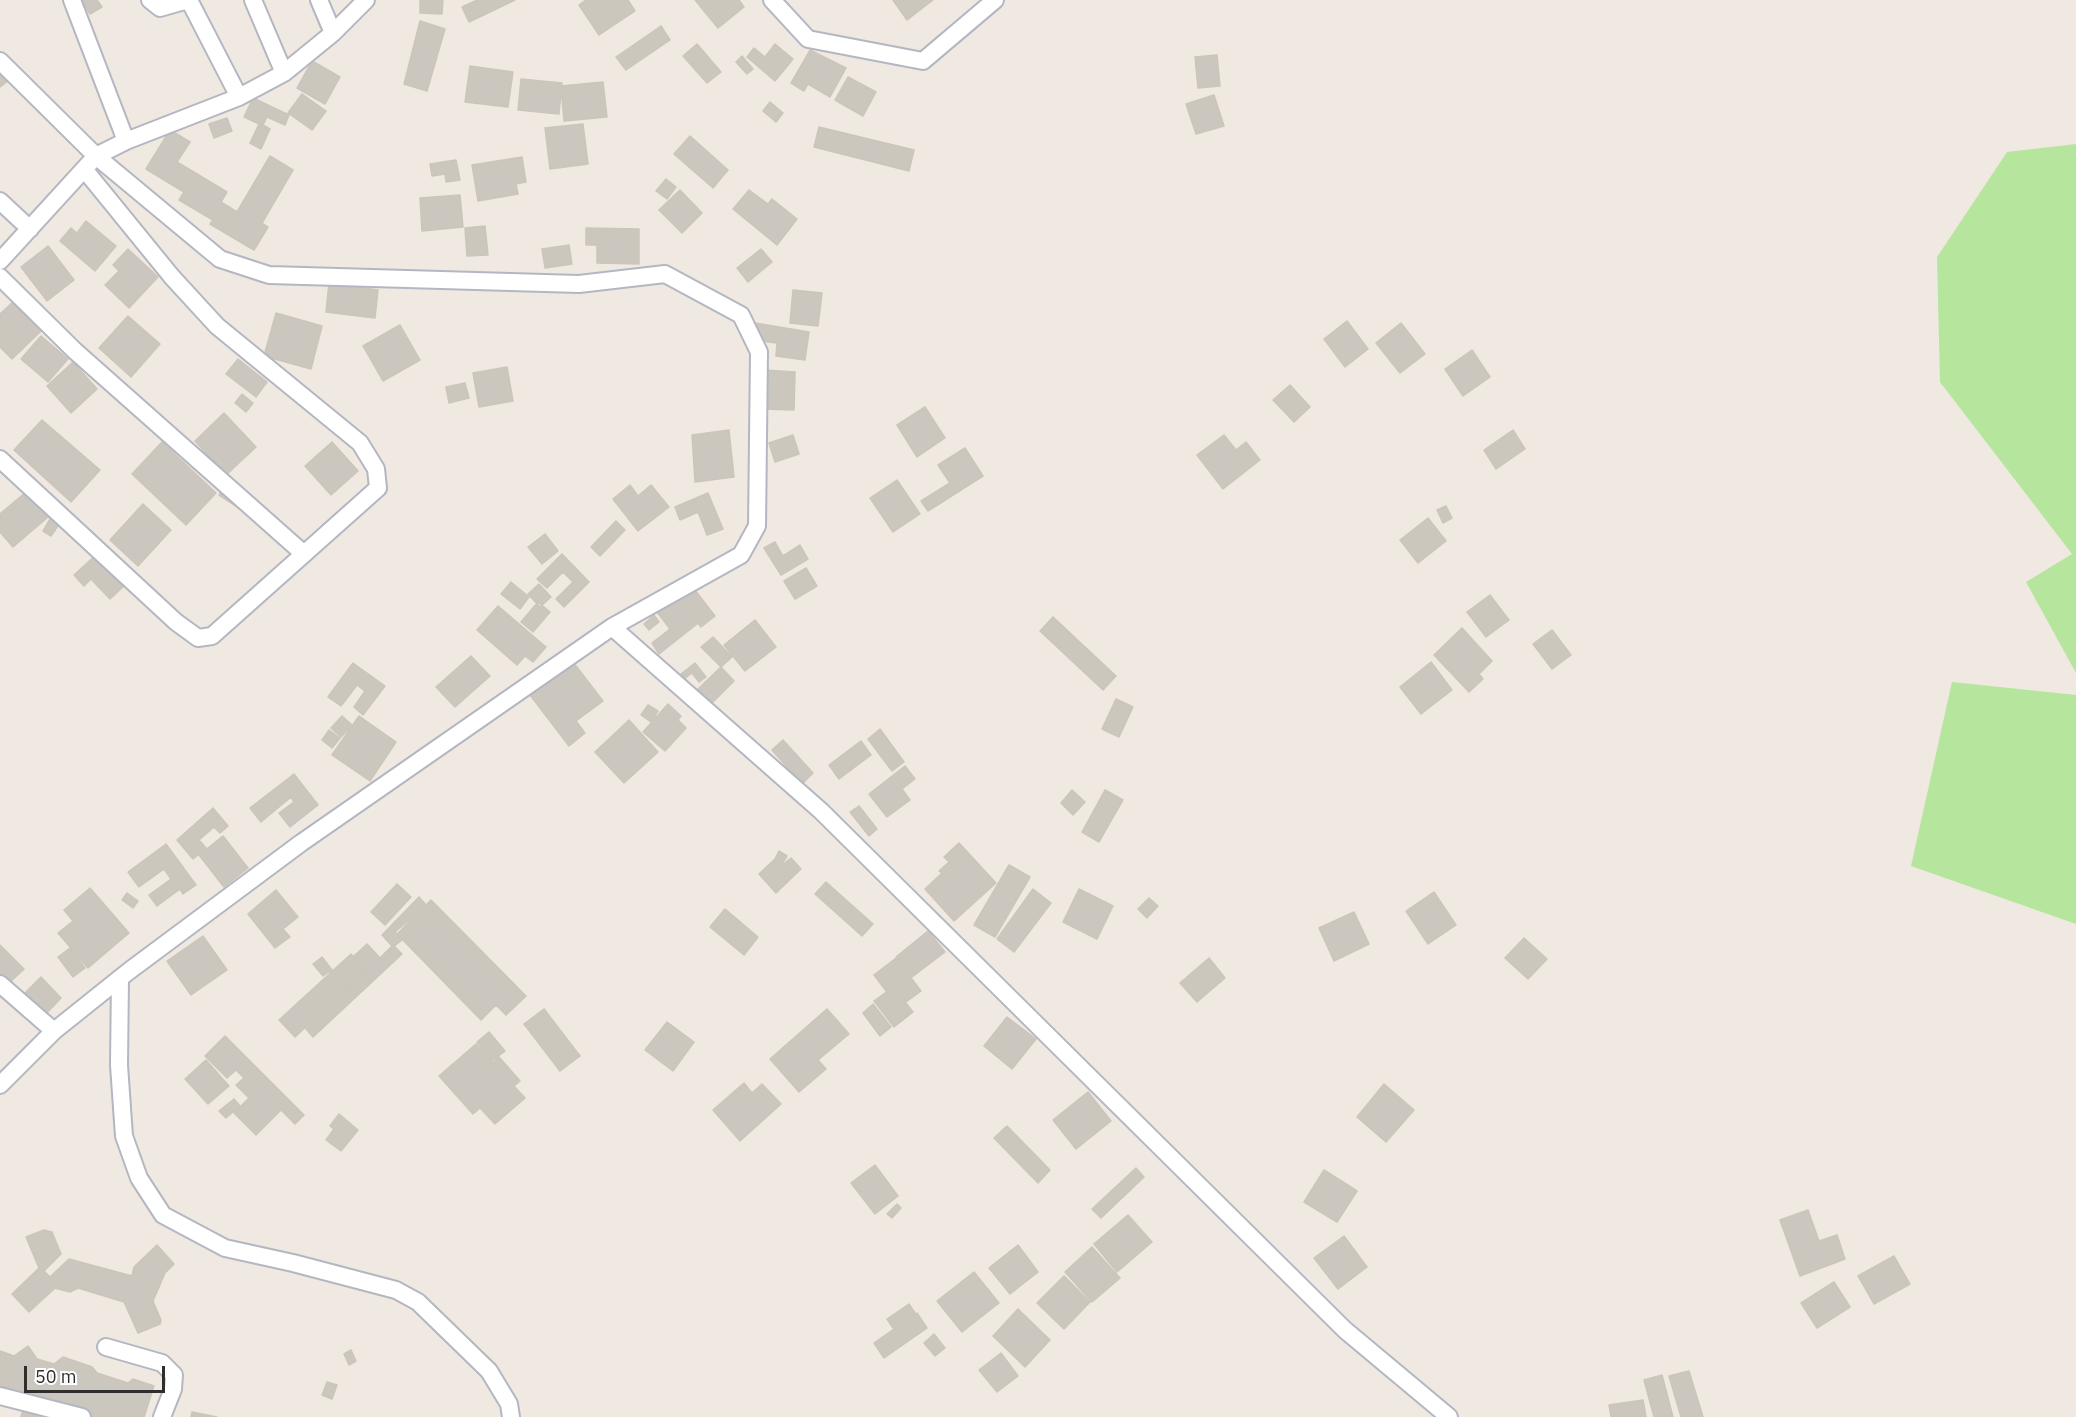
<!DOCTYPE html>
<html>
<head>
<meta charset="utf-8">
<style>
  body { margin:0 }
  #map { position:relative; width:2076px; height:1417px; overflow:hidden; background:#efe9e1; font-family:"IBM Plex Sans",sans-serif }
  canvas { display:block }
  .scale { position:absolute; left:24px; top:1366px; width:141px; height:27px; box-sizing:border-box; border:3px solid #2e2e2e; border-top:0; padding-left:8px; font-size:18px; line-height:21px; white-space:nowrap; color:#2e2e2e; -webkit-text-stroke:4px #fff; paint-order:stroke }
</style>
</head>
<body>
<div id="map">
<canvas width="2076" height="1417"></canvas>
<div class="scale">50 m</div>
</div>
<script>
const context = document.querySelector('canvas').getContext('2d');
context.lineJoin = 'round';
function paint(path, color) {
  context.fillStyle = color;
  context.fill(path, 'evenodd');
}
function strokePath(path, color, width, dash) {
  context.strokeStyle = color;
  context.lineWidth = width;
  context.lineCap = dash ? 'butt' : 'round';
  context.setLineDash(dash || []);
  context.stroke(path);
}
const green = new Path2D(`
  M2076 144V673L2026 582 2072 554 1940 382 1937 257 2007 152Z
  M1952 682 2076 695V924L1911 866Z`);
const building = new Path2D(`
  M81 0H97L102 7 90 14Z
  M420 0H443L442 14 420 13Z
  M477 0H515L469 22 462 7Z
  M586 0H628L635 11 599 35 579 5Z
  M695 0H739L744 7 718 28Z
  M893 0H933L907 20Z
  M420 21 445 29 427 91 404 84Z
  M661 26 670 40 626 70 616 57Z
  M697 44 721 72 707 83 683 56Z
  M775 44 793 59 775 81 747 57 754 48 765 57Z
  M810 50 846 68 830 97 808 84 804 91 791 83Z
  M1217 55 1220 86 1198 88 1195 57Z
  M742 56 753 69 747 74 736 62Z
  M0 59 13 77 0 87Z
  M312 61 340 77 325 104 297 88Z
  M470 66 513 72 508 107 465 102Z
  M848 77 876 92 863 116 835 100Z
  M521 79 562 83 559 114 518 110Z
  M603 82 607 117 564 121 561 86Z
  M302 94 326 111 312 130 288 113Z
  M1214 95 1224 126 1196 134 1186 104Z
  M253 98 289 115 285 125 267 117 263 125 270 129 261 149 250 143 259 124 244 117Z
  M770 102 783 113 776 122 763 111Z
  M227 118 232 131 214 138 209 124Z
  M583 124 588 164 550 169 545 128Z
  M819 127 914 150 909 171 814 147Z
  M170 130 190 142 177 162 227 192 221 202 237 212 270 156 293 170 262 223 268 227 254 250 210 224 213 220 179 200 184 192 146 169Z
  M690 136 728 170 713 188 674 154Z
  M522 157 526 182 516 184 518 194 478 201 472 165Z
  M456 160 460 180 446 182 445 174 432 176 430 164Z
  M666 179 676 187 667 199 656 191Z
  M680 190 702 213 682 233 659 210Z
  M749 190 768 204 772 199 797 219 777 245 733 209Z
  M460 195 463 227 422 231 420 198Z
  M86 221 116 246 95 271 60 241 71 228 77 233Z
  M485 226 488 255 467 256 465 228Z
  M586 228 639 229V264L597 263V245H586Z
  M569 245 572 264 545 268 542 249Z
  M48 246 74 280 47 301 21 267Z
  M128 249 158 277 129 308 105 285 119 271 113 265Z
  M761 249 772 262 748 282 737 268Z
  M329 283 378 290 375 318 326 312Z
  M793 290 822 293 818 326 790 323Z
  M13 302 41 331 12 359 0 347V314Z
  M276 313 322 326 311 369 264 356Z
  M128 316 160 344 131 377 99 348Z
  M1347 321 1368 349 1345 367 1324 339Z
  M755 323 809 332 805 360 776 356 777 343 753 340Z
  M1401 323 1425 354 1400 373 1376 343Z
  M400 325 420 360 383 381 363 346Z
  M41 336 68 359 48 382 21 359Z
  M1472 350 1490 377 1463 396 1445 369Z
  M238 359 267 382 256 397 226 374Z
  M73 362 97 389 71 413 47 386Z
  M507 367 513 401 479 407 473 373Z
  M764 370 795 372 794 410 763 409Z
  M465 383 469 398 449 403 446 387Z
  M1290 385 1310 407 1294 422 1273 400Z
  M242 394 253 403 246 412 235 403Z
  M925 407 945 438 917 457 897 425Z
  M224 413 256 447 226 475 195 441Z
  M42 420 100 470 71 502 14 450Z
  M729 430 734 477 695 482 692 435Z
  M1513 430 1525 449 1496 469 1484 450Z
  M793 435 799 454 775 462 769 443Z
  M1224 435 1236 450 1246 442 1260 460 1223 489 1197 455Z
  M162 442 216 493 186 525 132 474Z
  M332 442 358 471 331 495 305 466Z
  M965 448 983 476 928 511 921 501 950 483 938 465Z
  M897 480 920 514 893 532 870 498Z
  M630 485 638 496 651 485 669 507 638 531 613 499Z
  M224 486 245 512 219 495Z
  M26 492 48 517 13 547 0 532V514Z
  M708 493 723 529 707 535 698 512 680 520 675 507Z
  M143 504 171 530 138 566 110 540Z
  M1446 506 1452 518 1443 523 1437 510Z
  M51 517 60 523 51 536 43 531Z
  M1428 518 1446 541 1418 563 1400 540Z
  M616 521 625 530 600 556 591 547Z
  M545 534 558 551 542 564 528 547Z
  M775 542 783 556 800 545 808 559 781 575 764 548Z
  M97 554 125 585 110 599 91 579 84 586 74 575Z
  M562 554 589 582 564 607 556 599 573 582 563 572 547 588 537 579Z
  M806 568 817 586 795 599 784 581Z
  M511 582 529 597 520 609 501 594Z
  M539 584 551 597 540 607 528 594Z
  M691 585 715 616 701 627 677 596Z
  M1490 595 1509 620 1486 637 1467 612Z
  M677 597 697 624 659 654 652 643 670 629 657 612Z
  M538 602 550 612 533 632 521 622Z
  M498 606 546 647 533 662 525 656 517 665 477 630Z
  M654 615 659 622 649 630 644 624Z
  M1053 617 1116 676 1103 690 1040 631Z
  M755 620 776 647 745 671 724 645Z
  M1462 628 1492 661 1479 674 1483 679 1469 692 1434 655Z
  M1552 630 1571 655 1552 669 1533 644Z
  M713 637 732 657 721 667 734 681 709 706 696 691 721 667 701 647Z
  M471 656 490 676 455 707 436 687Z
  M573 662 603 701 576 721 585 733 569 746 530 695Z
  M1431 662 1452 690 1421 714 1400 687Z
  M353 663 385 686 363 715 354 707 365 691 357 685 341 706 328 697Z
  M695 663 706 677 699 682 692 673 684 679 681 674Z
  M1116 699 1133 707 1119 737 1102 729Z
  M668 704 681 716 678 720 686 728 665 751 643 732Z
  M648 705 658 711 651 722 641 715Z
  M342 716 352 725 341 737 331 728Z
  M359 716 396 742 370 781 332 755Z
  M629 720 658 752 624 783 595 752Z
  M880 729 904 762 892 771 868 739Z
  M329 730 340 738 332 748 322 740Z
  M783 740 813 773 802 784 772 750Z
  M861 741 871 755 839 779 829 765Z
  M905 766 915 779 902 789 910 800 887 817 869 794Z
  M294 774 318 805 290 827 279 813 294 802 291 797 261 822 250 808Z
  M1072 790 1085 802 1073 815 1061 803Z
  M1105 790 1123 800 1099 842 1082 832Z
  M859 806 877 829 869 836 850 812Z
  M213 808 228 826 220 833 214 827 199 840 206 848 193 859 177 840Z
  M223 836 248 868 224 887 199 855Z
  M959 843 996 883 954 921 925 889 942 873 939 871 949 862 944 857Z
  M166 844 196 885 183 894 180 889 157 906 149 895 171 879 164 869 139 887 128 872Z
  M779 851 787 856 782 864 775 859Z
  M791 858 801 869 776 893 759 874 775 859 781 866Z
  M1009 865 1030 877 995 937 974 925Z
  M826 882 873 924 862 936 815 894Z
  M397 884 411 897 385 925 371 912Z
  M90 888 129 933 88 968 58 933 73 921 64 910Z
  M1033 889 1051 903 1014 952 997 939Z
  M1079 889 1113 906 1097 939 1063 922Z
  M276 890 298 917 283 929 290 937 275 948 248 914Z
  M1434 892 1456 925 1428 944 1406 911Z
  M127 893 138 901 133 908 122 900Z
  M419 897 426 905 395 932 402 940 393 947 382 935Z
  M1149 898 1158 906 1147 918 1138 909Z
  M431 900 526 996 506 1015 496 1005 481 1020 397 934Z
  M725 909 758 937 744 955 710 927Z
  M1354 912 1369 944 1334 961 1319 928Z
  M928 931 945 952 912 977 896 957Z
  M203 936 227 970 191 995 167 961Z
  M1524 938 1547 959 1528 979 1505 958Z
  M367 944 380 958 393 945 402 954 313 1037 306 1029 368 971 354 956Z
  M0 945 24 969 6 986 0 980Z
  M70 948 85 968 73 977 58 957Z
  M351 954 366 971 295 1037 279 1020Z
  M322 957 332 970 323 976 313 964Z
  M896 958 921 991 906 1002 894 986 887 992 874 975Z
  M1209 958 1225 978 1197 1002 1180 983Z
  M41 977 61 998 42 1018 21 997Z
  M893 987 913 1012 894 1027 874 1001Z
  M873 1004 891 1027 880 1036 863 1013Z
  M544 1009 580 1056 560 1071 524 1024Z
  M827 1009 849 1034 818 1060 826 1069 799 1092 770 1059Z
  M1007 1017 1036 1039 1012 1069 984 1046Z
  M667 1022 694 1042 673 1071 645 1050Z
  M489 1032 505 1051 492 1061 477 1042Z
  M225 1036 304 1115 295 1124 281 1110 256 1135 234 1113 249 1098 236 1085 244 1078 236 1070 227 1078 205 1056Z
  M476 1044 493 1063 499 1057 520 1081 514 1086 525 1098 495 1124 480 1108 473 1114 439 1076Z
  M206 1060 229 1086 208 1104 185 1079Z
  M744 1083 752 1093 762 1084 781 1104 740 1141 713 1110Z
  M1384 1084 1414 1110 1386 1142 1357 1117Z
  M1088 1092 1111 1121 1076 1149 1053 1120Z
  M234 1099 240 1106 226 1118 219 1111Z
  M339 1114 358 1130 341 1151 326 1140 334 1129 330 1126Z
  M1007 1126 1050 1170 1038 1183 994 1138Z
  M875 1165 898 1196 875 1214 851 1183Z
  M1136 1168 1144 1177 1101 1218 1092 1209Z
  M1324 1170 1357 1191 1337 1222 1304 1202Z
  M897 1204 901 1208 892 1218 887 1214Z
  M1808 1210 1819 1241 1837 1235 1845 1259 1800 1276 1780 1220Z
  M1128 1215 1152 1242 1117 1272 1094 1244Z
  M44 1230 52 1232 61 1254 44 1271 50 1277 69 1259 132 1276 134 1267 157 1245 174 1264 165 1273 153 1301 161 1320 160 1324 138 1333 124 1302 78 1288 70 1292 55 1288 29 1312 12 1294 39 1268 26 1237Z
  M1344 1236 1367 1267 1338 1289 1314 1258Z
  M1018 1245 1038 1272 1010 1294 989 1268Z
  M1092 1247 1120 1278 1092 1302 1065 1272Z
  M1894 1256 1910 1284 1874 1304 1858 1276Z
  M974 1272 999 1303 962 1332 937 1301Z
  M1064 1276 1090 1302 1064 1329 1037 1303Z
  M1834 1282 1850 1307 1817 1328 1801 1303Z
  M909 1304 915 1313 893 1328 887 1319Z
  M1018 1309 1050 1340 1025 1367 993 1336Z
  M917 1313 927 1328 884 1358 874 1343Z
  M934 1334 945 1348 935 1356 924 1343Z
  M28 1346 37 1359 54 1364 63 1357 92 1367 97 1373 128 1383 133 1379 154 1386 144 1417H91L0 1388V1351L14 1356Z
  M351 1350 356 1361 349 1365 344 1354Z
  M1001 1353 1018 1376 997 1392 979 1370Z
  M1689 1371 1703 1417H1681L1669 1376Z
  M1662 1375 1673 1417H1654L1644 1380Z
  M327 1382 337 1385 332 1399 322 1395Z
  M1643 1400 1646 1417H1611L1609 1405Z
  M23 1409 55 1417H21Z
  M192 1412 217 1417H191Z`);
const minor = new Path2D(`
  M72 0 126 141
  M150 0 160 8 188 0
  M189 0 239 97
  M253 0 284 73
  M319 0 333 33
  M772 0 808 39 923 61 995 0
  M0 61 96 156 220 259 269 275 579 284 665 274 741 315 759 352 757 526 741 555 612 627
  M0 201 30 229
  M0 261 96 156 126 141 239 97 284 73 333 33 366 0
  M0 277 75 351 304 554
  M0 459 176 622 198 638 212 636 378 488 376 469 360 443 217 326 172 277 84 169
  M120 978 119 1065 124 1136 139 1178 163 1215 225 1248 293 1263 396 1290 418 1302 489 1371 509 1404 511 1417
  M0 984 54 1031
  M0 1085 54 1031 129 971 301 843 612 627 821 811 1345 1330 1449 1417
  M106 1347 162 1363 174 1375 173 1389 162 1417
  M0 1396 82 1417`);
paint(green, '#b6e59e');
paint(building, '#cbc7bf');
strokePath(building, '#cbc5ba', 1.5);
strokePath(minor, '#b4b7c1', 20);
strokePath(minor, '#fff', 16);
</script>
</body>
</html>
